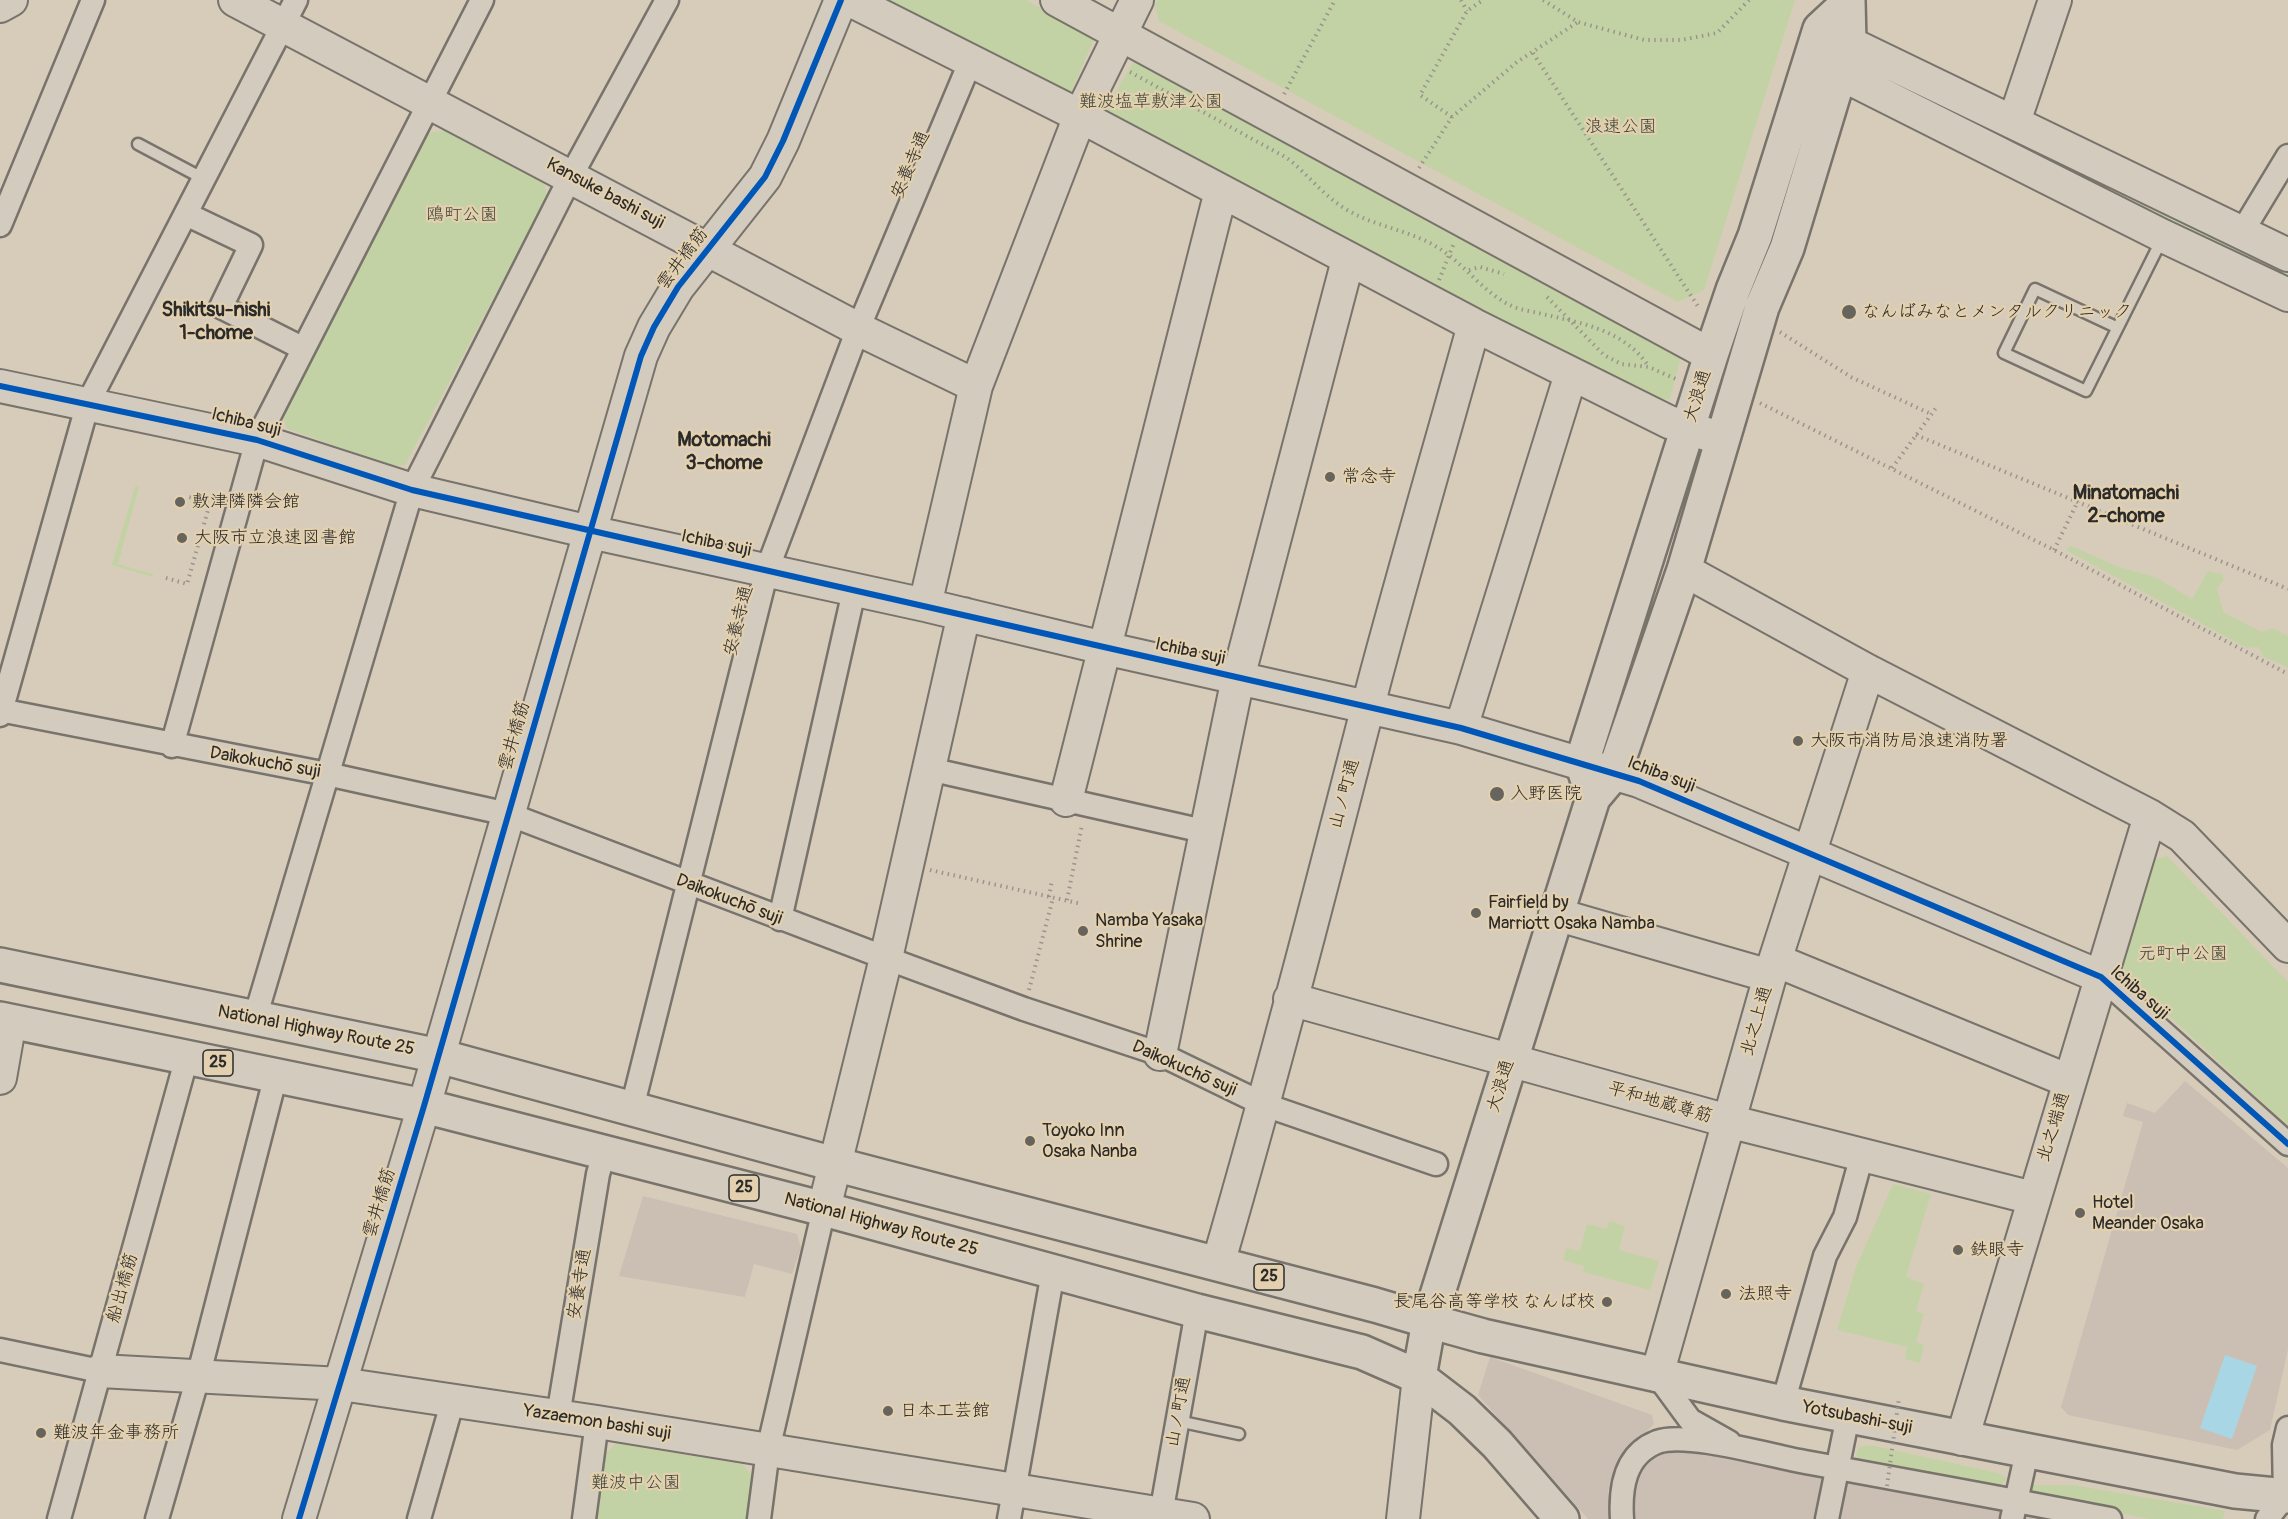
<!DOCTYPE html>
<html>
<head>
<meta charset="utf-8">
<style>
  body { margin:0 }
  canvas { display:block; background:#d7ccba }
</style>
</head>
<body>
<canvas width="2288" height="1519"></canvas>
<script>
const context = document.querySelector('canvas').getContext('2d');
context.lineJoin = 'round';
function paint(path, color) {
  context.fillStyle = color;
  context.fill(path, 'evenodd');
}
function strokePath(path, color, width, dash) {
  context.strokeStyle = color;
  context.lineWidth = width;
  context.lineCap = dash ? 'butt' : 'round';
  context.setLineDash(dash || []);
  context.stroke(path);
}
function drawText(font, color, halo, rows, align = 'center') {
  context.font = font + ' Pangolin,"Klee One",sans-serif';
  context.lineWidth = 4.5;
  context.setLineDash([]);
  context.textBaseline = 'middle';
  context.strokeStyle = halo;
  context.fillStyle = color;
  for (const [text, x, y, turn = 0] of rows) {
    context.save();
    context.translate(x, y);
    context.rotate((+turn || 0) * Math.PI / 180);
    context.textAlign = isNaN(turn) ? turn : align;
    if (halo) context.strokeText(text, 0, 0);
    context.fillText(text, 0, 0);
    context.restore();
  }
}
const built = new Path2D(`
  M2185 1081 2288 1168V1349L2270 1430 2237 1450 2068 1415 2061 1407 2143 1122 2123 1116 2127 1103 2155 1113Z
  M643 1196 797 1234 801 1248 792 1274 754 1264 745 1297 619 1276Z
  M1490 1357 1652 1415 1654 1424 1623 1455 1613 1471 1608 1491 1610 1519H1588L1478 1395Z
  M1678 1445 2065 1519H1633L1628 1493 1638 1468 1654 1452Z`);
const green = new Path2D(`
  M887 0H1026L1095 37 1070 94Z
  M1158 0H1795L1704 290 1678 302 1159 21 1155 6Z
  M1137 56 1682 352 1670 399H1656L1102 115Z
  M1879 69 2288 270V278L1874 77Z
  M445 130 544 181 547 197 405 465 391 466 286 428 284 417 429 133Z
  M1688 471 1692 472 1613 723 1608 721Z
  M135 486 139 487 118 564 153 574V577L112 565Z
  M2071 546 2119 567 2155 577 2192 599 2208 571 2222 574 2224 579 2217 589 2223 612 2261 632 2273 628 2288 636V667L2264 657 2258 647 2247 648 2066 550Z
  M2167 856 2288 982V1126L2126 976 2123 961 2152 860Z
  M1893 1184 1931 1194 1906 1277 1924 1284 1916 1311 1924 1314 1916 1342 1924 1345 1920 1363 1905 1359 1907 1347 1837 1330 1856 1267Z
  M1609 1221 1625 1226 1619 1250 1659 1261 1650 1290 1583 1272 1584 1266 1563 1260 1566 1248 1580 1251 1587 1224 1607 1229Z
  M616 1443 742 1464 752 1475 746 1519H594L603 1457Z
  M1870 1445 1998 1473 2007 1479 2000 1485 1958 1483 1858 1461 1856 1454 1859 1447Z
  M2032 1485H2073L2225 1511 2223 1519H2150L2069 1504 2031 1493Z`);
const water = new Path2D(`
  M2225 1355 2257 1366 2232 1439 2200 1428Z`);
const path = new Path2D(`
  M1461 0 1467 11
  M1543 0 1578 22 1644 40H1681L1717 33 1749 0
  M1533 53 1699 308
  M1130 72 1287 158C1308 174 1325 198 1349 211 1377 227 1409 230 1437 247 1464 263 1483 293 1512 306 1520 310 1530 311 1538 313 1580 323 1624 329 1649 367
  M1284 94 1335 0
  M1452 117 1420 95 1467 11 1483 0
  M1419 168 1452 117 1517 62 1578 22
  M1469 270 1480 267 1504 274
  M1439 280 1454 243
  M1547 297 1604 355 1621 364 1649 367 1678 380
  M1780 332 1851 377 1931 414
  M1760 403 2054 550 2288 674
  M1916 435 2288 589
  M1892 468 1936 408
  M2054 550 2078 501
  M166 578 187 584 210 503 189 497
  M930 870 1082 904
  M1049 897 1052 880
  M1067 900 1082 825
  M1029 990 1053 898`);
const lane = new Path2D(`
  M138 144 204 179
  M2116 327 2035 289 2004 353 2086 391 2162 239
  M1178 1421 1239 1434`);
const street = new Path2D(`
  M186 214 251 245 221 307 302 348
  M0 225 93 0
  M2242 232 2288 156
  M0 710 327 774 508 814 886 958 1024 1009 1160 1054 1265 1105 1436 1164
  M0 715 88 403 296 0
  M172 746 257 440 482 0
  M929 769 1208 832
  M780 919 854 591
  M2101 977 2288 1144
  M255 1018 412 490 571 176 667 0
  M632 1108 767 570 858 329 971 60
  M0 1350 100 1371
  M1657 1375 1690 1420 1729 1442
  M1783 1403 1825 1256 1845 1217 1862 1155
  M558 1416 598 1174 604 1153
  M1161 1514 1197 1311
  M59 1519 187 1057
  M157 1519 198 1377 276 1075
  M419 1519 453 1400
  M584 1519 597 1422
  M759 1519 768 1450 824 1209
  M1009 1519 1053 1272
  M1622 1519C1620 1489 1624 1455 1657 1442 1687 1431 1771 1456 1805 1462 1907 1481 2009 1499 2110 1519
  M1827 1519 1848 1416
  M2012 1519 2027 1452
  M2267 1519 2285 1496 2284 1445 2288 1428`);
const secondary = new Path2D(`
  M235 0 858 329 976 386
  M850 0 1080 116 1474 325 1669 422 1722 439
  M1057 0 1711 355
  M0 6 11 0
  M1826 32 2288 255
  M1815 61 2163 236 2288 295
  M2014 122 2055 0
  M0 386 257 440 412 490 590 532 925 605 1104 648 1461 728 1639 781 2101 977
  M1684 570 1868 671 2150 816 2182 836 2288 946
  M925 605 976 386 1080 116 1137 0
  M1461 728 1571 374
  M1066 800 1221 191
  M1555 914 1770 976
  M1775 960 2069 1081
  M1290 999 1728 1121 2033 1198
  M1160 1054 1238 678 1348 260
  M0 1078 10 1021
  M824 1209 886 958 964 614
  M1218 1264C1274 1071 1324 877 1374 683 1406 563 1441 444 1474 325
  M100 1371 341 1384 597 1422 1193 1519
  M1657 1375 1770 976 1868 671
  M1962 1439 2150 816
  M299 1519 424 1106 641 356 654 327 678 287 765 177 783 141 841 0
  M1403 1519 1419 1377`);
const primary = new Path2D(`
  M1848 0 1849 43 1840 73 1787 248 1762 307 1684 570 1614 773 1593 798 1429 1321 1483 1336 1783 1403 2235 1491 2288 1496
  M1593 798 1582 762 1711 355 1733 290 1755 236 1820 29 1846 5`);
const highway = new Path2D(`
  M0 965 439 1056 834 1164 1375 1305 1429 1321 1419 1377
  M0 1019 424 1106 824 1209 1197 1311 1362 1352 1419 1377 1462 1410 1497 1444 1562 1519`);
const pathBridge = new Path2D(`
  M1887 1486 1899 1398`);
const cycleway = new Path2D(`
  M0 386 257 440 412 490 1461 728 1639 781 2101 977 2288 1144
  M299 1519 424 1106 641 356 654 327 678 287 765 177 783 141 841 0`);
const markers = [
  [1849,312,8,"#67635d"],
  [1330,477,6,"#67635d"],
  [180,502,6,"#67635d"],
  [182,538,6,"#67635d"],
  [1798,741,6,"#67635d"],
  [1497,794,8,"#67635d"],
  [1476,913,6,"#67635d"],
  [1083,931,6,"#67635d"],
  [1030,1141,6,"#67635d"],
  [2080,1213,6,"#67635d"],
  [1958,1250,6,"#67635d"],
  [1726,1294,6,"#67635d"],
  [1607,1302,6,"#67635d"],
  [888,1411,6,"#67635d"],
  [41,1433,6,"#67635d"]
];
const shields = [
  [218,1063,30],
  [744,1188,30],
  [1269,1277,30]
];
const shieldNames = [
  ["25",218,1063],
  ["25",744,1188],
  ["25",1269,1277]
];
const parkNames = [
  ["難波塩草敷津公園",1151,102],
  ["浪速公園",1621,127],
  ["鴎町公園",462,215],
  ["元町中公園",2183,954],
  ["難波中公園",636,1483]
];
const streetNames = [
  ["安養寺通",911,165,-67],
  ["Kansuke bashi suji",605,194,28],
  ["雲井橋筋",683,259,-53],
  ["大浪通",1698,396,-73],
  ["Ichiba suji",246,423,14],
  ["Ichiba suji",716,544,12],
  ["安養寺通",739,621,-76],
  ["Ichiba suji",1190,652,12],
  ["雲井橋筋",515,736,-74],
  ["Daikokuchō suji",265,763,10],
  ["Ichiba suji",1661,775,21],
  ["山ノ町通",1345,794,-75],
  ["Daikokuchō suji",729,900,21],
  ["Ichiba suji",2139,993,41],
  ["北之上通",1757,1021,-74],
  ["National Highway Route 25",316,1031,11],
  ["Daikokuchō suji",1184,1069,24],
  ["大浪通",1501,1086,-73],
  ["平和地蔵尊筋",1660,1103,16],
  ["北之端通",2054,1127,-73],
  ["雲井橋筋",380,1203,-73],
  ["National Highway Route 25",881,1225,15],
  ["安養寺通",580,1284,-81],
  ["船出橋筋",123,1288,-74],
  ["山ノ町通",1179,1412,-80],
  ["Yotsubashi-suji",1857,1418,11],
  ["Yazaemon bashi suji",597,1423,9]
];
const poiNames = [
  ["なんばみなとメンタルクリニック",1862,312],
  ["常念寺",1342,477],
  ["敷津隣隣会館",192,502],
  ["大阪市立浪速図書館",194,538],
  ["大阪市消防局浪速消防署",1810,741],
  ["入野医院",1510,794],
  ["Fairfield by",1488,903],
  ["Marriott Osaka Namba",1488,924],
  ["Namba Yasaka",1095,921],
  ["Shrine",1095,942],
  ["Toyoko Inn",1042,1131],
  ["Osaka Nanba",1042,1152],
  ["Hotel",2092,1203],
  ["Meander Osaka",2092,1224],
  ["鉄眼寺",1970,1250],
  ["法照寺",1738,1294],
  ["長尾谷高等学校 なんば校",1595,1302,"right"],
  ["日本工芸館",900,1411],
  ["難波年金事務所",53,1433]
];
const neighbourhoodNames = [
  ["Shikitsu-nishi",216,311],
  ["1-chome",216,334],
  ["Motomachi",724,441],
  ["3-chome",724,464],
  ["Minatomachi",2126,494],
  ["2-chome",2126,517]
];
paint(built, '#cbbfb3');
paint(green, '#c3d2a4');
paint(water, '#a9d6e5');
strokePath(lane, '#78736b', 15);
strokePath(street, '#78736b', 27);
strokePath(secondary, '#78736b', 36);
strokePath(primary, '#78736b', 38);
strokePath(highway, '#78736b', 38);
strokePath(path, '#9a958c', 4, [1.5, 4.5]);
strokePath(lane, '#d3cbbe', 10);
strokePath(street, '#d3cbbe', 22);
strokePath(secondary, '#d3cbbe', 32);
strokePath(primary, '#d3cbbe', 33);
strokePath(highway, '#d3cbbe', 33);
strokePath(pathBridge, '#9a958c', 4, [1.5, 4.5]);
strokePath(cycleway, '#0057b8', 6);
for (const [x, y, r, color] of markers) {
  const dot = new Path2D();
  dot.arc(x, y, r, 0, 2 * Math.PI);
  context.fillStyle = color;
  context.fill(dot);
  strokePath(dot, '#e3d0ae', 2);
}
for (const [x, y, w] of shields) {
  const box = new Path2D();
  box.roundRect(x - w / 2, y - 13, w, 26, 4.5);
  context.fillStyle = '#e3d0ae';
  context.fill(box);
  strokePath(box, '#2b2b2b', 1.5);
}
drawText('bold 16px', '#2b2b2b', null, shieldNames);
drawText('18px', '#3f453a', '#e3d0ae', parkNames);
drawText('18px', '#2b2b2b', '#e3d0ae', streetNames);
drawText('18px', '#2b2b2b', '#e3d0ae', poiNames, 'left');
drawText('bold 20px', '#2b2b2b', '#e3d0ae', neighbourhoodNames);
</script>
</body>
</html>
